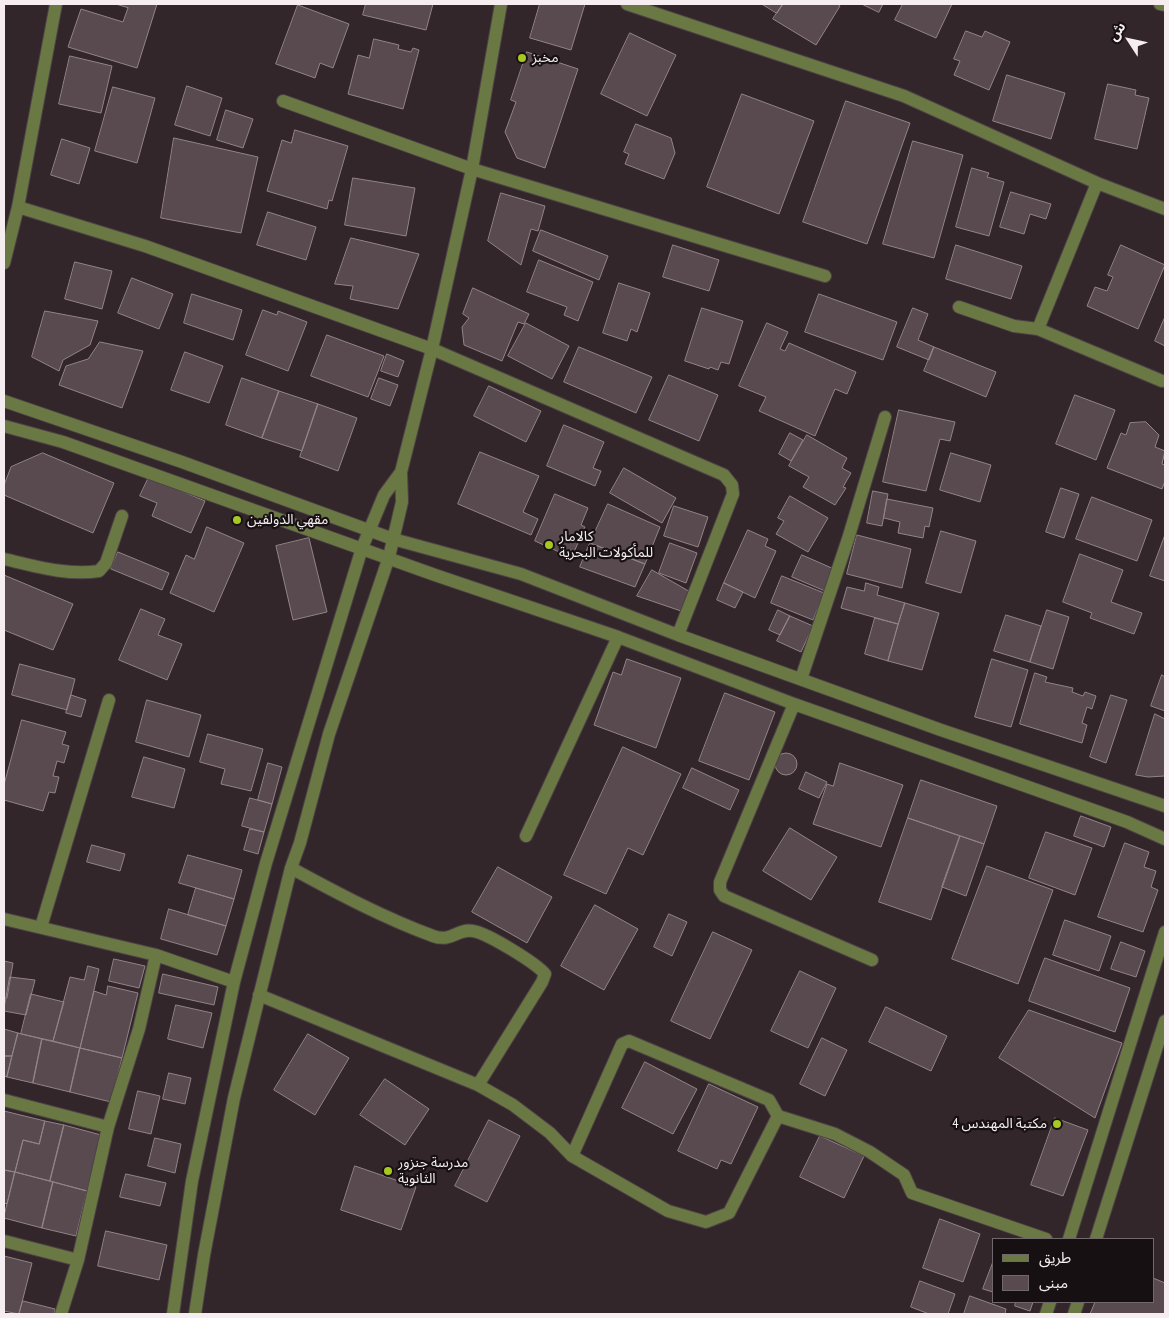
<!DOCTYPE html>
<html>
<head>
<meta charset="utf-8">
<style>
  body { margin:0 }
  #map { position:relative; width:1169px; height:1318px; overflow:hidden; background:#32262a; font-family:"PT Sans Narrow","Noto Sans Arabic",sans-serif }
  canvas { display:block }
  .frame { position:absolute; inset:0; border:5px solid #f6edf0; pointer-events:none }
  .legend { position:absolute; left:992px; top:1238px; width:162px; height:65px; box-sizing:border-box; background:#161012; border:1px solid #70686b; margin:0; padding:6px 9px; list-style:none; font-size:15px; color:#f6edf0 }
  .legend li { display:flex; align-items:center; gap:10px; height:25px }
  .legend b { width:25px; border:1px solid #70686b }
  .north { position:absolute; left:1104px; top:15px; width:50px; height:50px; -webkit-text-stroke:4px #161012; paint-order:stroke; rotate:305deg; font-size:14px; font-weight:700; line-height:20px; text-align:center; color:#f6edf0 }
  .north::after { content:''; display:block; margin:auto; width:18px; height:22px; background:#f6edf0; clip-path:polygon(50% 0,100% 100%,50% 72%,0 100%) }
</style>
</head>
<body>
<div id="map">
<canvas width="1169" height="1318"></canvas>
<div class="frame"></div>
<ul class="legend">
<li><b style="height:6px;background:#6a7844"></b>طريق</li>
<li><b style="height:14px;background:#584a4f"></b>مبنى</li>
</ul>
<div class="north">ش</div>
</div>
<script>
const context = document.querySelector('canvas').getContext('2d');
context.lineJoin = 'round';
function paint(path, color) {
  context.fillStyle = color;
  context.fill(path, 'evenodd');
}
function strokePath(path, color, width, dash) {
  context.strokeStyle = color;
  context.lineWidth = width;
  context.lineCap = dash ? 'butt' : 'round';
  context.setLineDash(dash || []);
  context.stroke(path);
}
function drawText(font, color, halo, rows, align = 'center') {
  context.font = font + ' "PT Sans Narrow","Noto Sans Arabic",sans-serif';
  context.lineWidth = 4.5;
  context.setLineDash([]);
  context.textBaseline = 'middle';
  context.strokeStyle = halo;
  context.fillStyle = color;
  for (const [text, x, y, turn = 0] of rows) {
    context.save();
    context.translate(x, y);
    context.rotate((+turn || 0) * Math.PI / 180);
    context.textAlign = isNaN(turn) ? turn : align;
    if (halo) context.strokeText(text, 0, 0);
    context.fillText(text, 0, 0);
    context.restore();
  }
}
const building = new Path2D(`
  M116 4H157L137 68 68 47 81 9 123 22 128 8Z
  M366 4H433L426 30 363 15Z
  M540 4H585L571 50 530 38Z
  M762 4H783L777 13Z
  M783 4H837L840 6 816 45 773 19Z
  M862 4H883L879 12Z
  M903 4H952L936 38 895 20Z
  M298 5 349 24 333 68 320 63 315 78 276 64Z
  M966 31 982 37 985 31 1010 42 989 90 954 75 960 61 954 59Z
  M630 33 676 55 647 116 601 94Z
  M374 39 399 45 398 49 411 52 413 48 419 50 403 109 348 94 358 55 369 58Z
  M527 52 578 69 545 168 517 158 505 132 516 102 511 100Z
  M70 56 112 66 101 113 59 104Z
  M1007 75 1065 93 1051 139 993 121Z
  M1108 84 1136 90 1135 95 1149 98 1137 149 1095 139Z
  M187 86 222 98 210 136 175 125Z
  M113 87 155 98 137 163 95 151Z
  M742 94 814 121 779 214 707 187Z
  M846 101 910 123 867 244 803 222Z
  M226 110 253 119 243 148 217 140Z
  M636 124 671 138 675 153 664 179 625 164 629 154 624 152Z
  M295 130 348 146 332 201 329 200 327 209 267 191 282 140 291 143Z
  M174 138 258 157 241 233 161 218Z
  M62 139 90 148 79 184 51 175Z
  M913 141 963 155 934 258 883 244Z
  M972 168 989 173 987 177 1004 182 989 236 956 227Z
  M353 178 415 188 406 236 345 225Z
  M1011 192 1051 204 1046 219 1030 214 1024 234 1000 227Z
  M501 193 545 206 538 231 531 229 521 265 488 241Z
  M268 212 316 227 306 260 257 245Z
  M541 230 608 256 599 280 533 251Z
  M351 238 419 254 398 309 350 299 353 286 335 284Z
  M673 245 719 260 709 291 663 277Z
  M956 245 1022 266 1011 299 946 279Z
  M1121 245 1165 265 1138 329 1087 306 1095 287 1107 291 1113 277 1108 275Z
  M539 260 593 282 578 321 564 315 567 307 527 292Z
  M75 262 112 271 102 309 65 299Z
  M132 278 173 294 159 329 118 313Z
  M619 283 650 293 637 332 631 329 627 341 603 333Z
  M473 288 529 314 524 324 518 322 502 361 464 345 462 327 469 318 463 314Z
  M192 294 242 310 233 340 184 323Z
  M819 294 897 322 883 360 805 332Z
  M702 308 743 321 729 364 721 362 718 370 710 367 709 369 685 361Z
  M913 308 928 314 918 340 934 347 929 360 897 347Z
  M263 310 277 315 278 311 307 322 288 371 246 355Z
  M45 311 98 321 90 345 63 360 59 371 32 357Z
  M1165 317V346L1155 341Z
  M526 323 569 346 552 379 508 356Z
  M767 323 788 332 780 349 785 351 789 343 856 372 847 394 835 389 815 436 759 411 766 397 739 386Z
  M327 335 384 356 368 397 311 376Z
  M100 342 143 351 122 408 59 385 66 366 88 359Z
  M579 347 652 377 636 413 564 382Z
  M934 347 996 372 986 397 924 371Z
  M185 352 223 366 209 403 171 390Z
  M387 354 404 361 398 377 381 371Z
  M669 375 718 395 699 441 649 420Z
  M242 378 279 391 262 438 226 425Z
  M379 378 398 385 390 406 371 399Z
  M489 386 541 411 526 442 474 416Z
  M279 391 318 404 302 451 262 438Z
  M1075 395 1115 410 1096 460 1056 444Z
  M318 404 357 418 338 471 300 457Z
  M899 410 955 422 950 441 940 439 926 491 883 482Z
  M1146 422 1159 435 1155 447 1165 451 1162 464 1165 465V481L1162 489 1107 468 1121 433 1126 435 1130 423Z
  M564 425 604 442 593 468 601 471 595 486 547 466Z
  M790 433 803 440 791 461 779 454Z
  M807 435 847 458 842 468 851 473 843 487 846 488 835 505 803 487 809 477 789 466Z
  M480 452 539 476 523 512 538 519 531 535 458 504Z
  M43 453 114 483 93 533 4 495V485L11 467Z
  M951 453 991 465 980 502 940 490Z
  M624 468 676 498 662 523 610 493Z
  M149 477 205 501 191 533 152 516 157 503 140 496Z
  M1061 488 1079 494 1064 538 1046 532Z
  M873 491 888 494 882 526 867 523Z
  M555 494 588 508 581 525 585 527 574 552 570 550 568 556 535 541Z
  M790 496 828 518 808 552 776 534 784 521 778 518Z
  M1092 497 1152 520 1137 561 1076 539Z
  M887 499 933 508 929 527 925 526 923 538 898 533 900 522 884 518Z
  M608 504 660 527 645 564 590 543Z
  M674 506 708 517 698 547 664 536Z
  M207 527 244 543 214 612 170 593 186 555 194 559Z
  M748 530 768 539 765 546 776 551 755 598 724 583Z
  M941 531 976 541 961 593 926 583Z
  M857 535 911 549 902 588 847 574Z
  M1165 535V581L1150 576Z
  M309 538 327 612 293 620 276 546Z
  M590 543 645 564 635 587 580 567Z
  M670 543 697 553 686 583 659 573Z
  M118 552 169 573 162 590 111 569Z
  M1080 554 1123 570 1111 602 1142 613 1134 634 1090 618 1092 613 1063 602Z
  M802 555 834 569 825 591 792 577Z
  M652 570 692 593 681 611 637 596Z
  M4 575 73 604 53 650 4 630Z
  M782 576 824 593 813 620 771 603Z
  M724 583 743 592 735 608 717 600Z
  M866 583 879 587 877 595 905 603 898 624 841 608 847 587 864 591Z
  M905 603 939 613 922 670 888 661Z
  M141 609 165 619 158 635 182 644 167 680 119 660Z
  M778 610 790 616 780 635 769 630Z
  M1047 610 1069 617 1053 669 1030 662Z
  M1006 615 1041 626 1030 662 994 651Z
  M790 616 813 626 801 652 777 641Z
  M875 618 898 624 888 661 865 654Z
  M627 659 681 678 656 748 594 725 613 672 621 675Z
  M992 659 1028 670 1011 727 975 717Z
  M20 664 75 679 67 710 12 695Z
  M1035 673 1047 677 1045 682 1073 688 1072 692 1083 696 1085 692 1096 696 1092 709 1087 707 1082 723 1087 725 1082 743 1020 724Z
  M1162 675 1165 677V711L1151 706Z
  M725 693 775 712 749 780 699 761Z
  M71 695 86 700 81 717 66 713Z
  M1111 695 1127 700 1106 763 1090 757Z
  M147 700 201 715 189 757 136 742Z
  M1155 714 1165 719V776L1148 777 1136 775Z
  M22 720 66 732 62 744 69 746 64 763 57 761 53 776 59 777 55 793 49 792 43 811 4 800V785Z
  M208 734 263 749 251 791 221 784 225 769 200 762Z
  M623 747 681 774 643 855 628 848 606 894 564 875Z
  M775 764a11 11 0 1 1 22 0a11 11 0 1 1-22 0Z
  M144 757 185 769 174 808 132 797Z
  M268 763 282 767 272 804 258 800Z
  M840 763 903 785 881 847 813 824 827 784 833 786Z
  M692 768 739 790 730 810 683 788Z
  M806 772 827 782 819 798 799 789Z
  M921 780 997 806 984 844 908 818Z
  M250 798 272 804 264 832 242 826Z
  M1081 816 1111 827 1104 847 1074 836Z
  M908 818 960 836 931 920 879 902Z
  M790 828 837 857 811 900 763 871Z
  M250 829 264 832 258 854 244 850Z
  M1046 832 1092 848 1075 895 1029 878Z
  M960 836 984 844 966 896 942 887Z
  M1125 843 1149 852 1144 867 1156 871 1151 887 1158 890 1143 932 1098 917Z
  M92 845 125 854 120 871 87 862Z
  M188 855 242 870 234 899 179 883Z
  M987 866 1053 890 1018 984 952 959Z
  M498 867 552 897 527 943 472 912Z
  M196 888 234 899 226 926 188 915Z
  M595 905 638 929 604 990 561 966Z
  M169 909 226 926 217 955 161 939Z
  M669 914 687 922 672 956 654 947Z
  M1065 920 1111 936 1099 971 1053 955Z
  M713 932 752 950 710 1039 671 1021Z
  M1121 942 1145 951 1136 977 1111 969Z
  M1045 958 1130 988 1115 1032 1029 1001Z
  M114 959 145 966 139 988 109 981Z
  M4 961 13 963 7 998H4Z
  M88 966 99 969 80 1048 53 1041 70 977 84 980Z
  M800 971 836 988 808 1048 771 1031Z
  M163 974 218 987 214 1005 159 993Z
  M10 977 35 980 26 1015 4 1011Z
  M108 986 138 993 122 1058 80 1048 94 991 106 995Z
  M31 994 64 1002 53 1041 21 1034Z
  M176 1005 212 1013 203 1048 168 1039Z
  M886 1007 947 1036 931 1071 869 1042Z
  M1029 1010 1122 1043 1095 1118 999 1058Z
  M4 1029 18 1033 12 1056H4Z
  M18 1033 42 1039 33 1083 7 1077Z
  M308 1034 349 1058 315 1115 274 1090Z
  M822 1038 847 1050 825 1096 800 1084Z
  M42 1039 80 1048 70 1092 33 1083Z
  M80 1048 122 1058 111 1102 70 1092Z
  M4 1056H12L7 1077 4 1076Z
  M645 1062 697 1089 673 1134 622 1108Z
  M169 1073 191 1078 185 1104 163 1099Z
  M385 1079 429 1109 405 1145 360 1115Z
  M709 1084 758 1107 731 1164 721 1160 717 1169 678 1151Z
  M138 1091 160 1096 151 1134 129 1129Z
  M4 1111 45 1121 39 1144 23 1140 15 1172 4 1170Z
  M1055 1118 1088 1130 1063 1196 1031 1185Z
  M489 1120 520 1136 487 1202 455 1186Z
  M45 1121 64 1125 50 1181 15 1172 23 1140 39 1144Z
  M64 1125 101 1135 87 1191 50 1181Z
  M820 1136 864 1156 844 1198 800 1177Z
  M155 1138 181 1144 175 1173 148 1166Z
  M355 1166 416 1187 401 1230 341 1210Z
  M4 1170 15 1172 7 1204 4 1203Z
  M15 1172 53 1182 42 1228 4 1218Z
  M126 1174 166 1183 160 1206 120 1197Z
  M53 1182 87 1191 76 1236 42 1228Z
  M940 1219 980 1234 963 1282 923 1268Z
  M106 1231 167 1245 159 1280 98 1266Z
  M4 1256 32 1263 19 1314 4 1311Z
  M993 1262V1292L983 1289Z
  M1153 1278 1165 1283V1314H1090L1095 1302H1153Z
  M920 1281 955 1294 948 1314H929L911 1307Z
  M970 1296 1006 1309 1005 1314H964Z
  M23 1301 55 1309 54 1314H19Z
  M1016 1302H1033L1030 1311 1015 1306Z`);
const minor = new Path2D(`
  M627 4 904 96 1097 183 1165 209
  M1160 4 1165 5
  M283 101 472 169 825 276
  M18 207 145 246 432 349 724 475 732 485 733 494 678 635
  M4 263 18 207 56 4
  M959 307 1014 326 1038 329 1162 381
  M1038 329 1097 183
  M4 401 182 462 393 539 521 574 678 635 941 730 1165 806
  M4 426 63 442 435 575 618 637 794 704 1127 822 1165 839
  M4 559C34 566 68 576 99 571L106 563 122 516
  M801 679 848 539 885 417
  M794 704 720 882V890L724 896 872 960
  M526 836 618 637
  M291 868C337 893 384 918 433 936 452 943 457 928 473 931 487 933 536 963 545 974L542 982 478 1085
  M4 919 156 955 234 982
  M41 927 109 700
  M259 995 478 1085 513 1105 550 1133 572 1156 668 1211 706 1222 729 1213 778 1116
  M4 1100 108 1127
  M572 1156 622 1044 629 1041 769 1100 778 1116 835 1134 870 1152 904 1175 912 1193 1046 1239
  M1069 1239 1165 932
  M1096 1239 1165 1021
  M4 1241 78 1260
  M61 1314 78 1260 108 1127 139 1029 156 955
  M173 1314 192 1181 234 982 266 863 362 548 384 495 401 472
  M195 1314 204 1255 234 1098 291 868 300 843 329 734 389 557 402 502 401 472 432 349 472 169 501 4
  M1046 1314 1050 1302
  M1074 1314 1078 1302`);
const markers = [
  [522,58,5,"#a6c820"],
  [237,520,5,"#a6c820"],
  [549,545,5,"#a6c820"],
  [1057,1124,5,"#a6c820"],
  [388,1171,5,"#a6c820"]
];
const poiNames = [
  ["مخبز",532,58],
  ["مقهي الدولفين",247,520],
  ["كالامار",559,537],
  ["للمأكولات البحرية",559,553],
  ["مكتبة المهندس 4",1047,1124,"right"],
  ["مدرسة جنزور",398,1163],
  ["الثانوية",398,1179]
];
paint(building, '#584a4f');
strokePath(building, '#928387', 1);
strokePath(minor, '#4d4246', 14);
strokePath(minor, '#6a7844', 12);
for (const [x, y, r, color] of markers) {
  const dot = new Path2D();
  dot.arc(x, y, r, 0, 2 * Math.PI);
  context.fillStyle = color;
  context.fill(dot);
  strokePath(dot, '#161012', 2);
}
drawText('14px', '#f6edf0', '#161012', poiNames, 'left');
</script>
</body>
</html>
